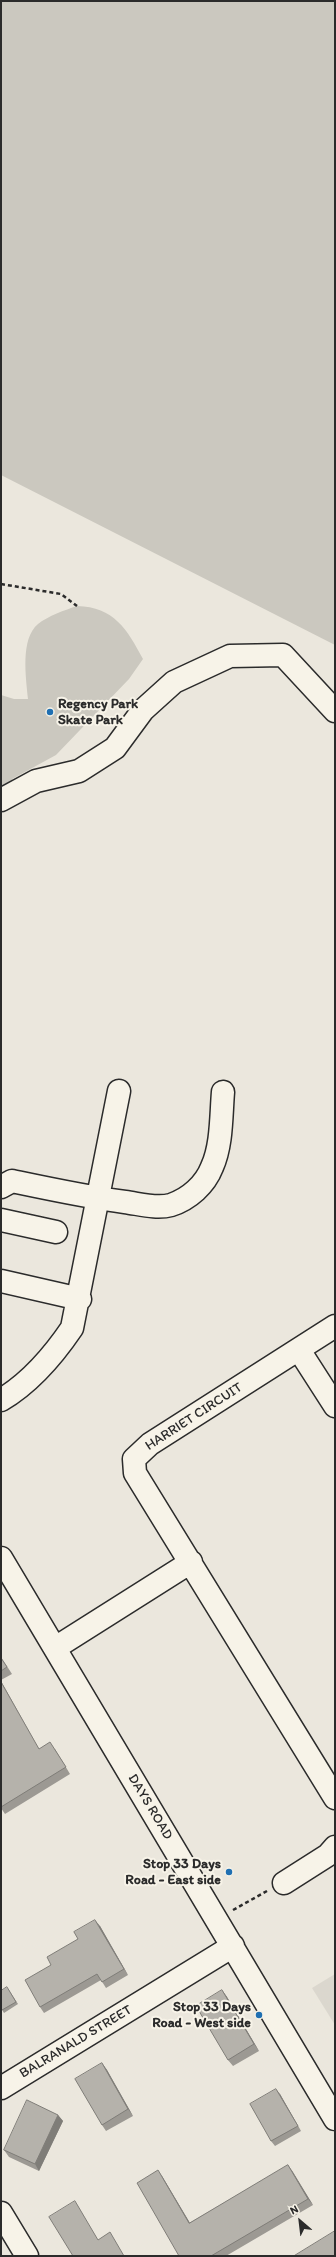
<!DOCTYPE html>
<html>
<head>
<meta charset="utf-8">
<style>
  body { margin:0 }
  #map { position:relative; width:336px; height:2257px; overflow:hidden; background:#ebe7dd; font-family:Itim,sans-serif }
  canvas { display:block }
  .frame { position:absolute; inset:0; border:2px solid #2b2b2b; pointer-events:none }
  .north { position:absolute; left:280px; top:2201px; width:40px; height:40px; -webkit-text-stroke:3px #f7f3e8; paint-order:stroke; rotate:332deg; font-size:11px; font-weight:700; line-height:16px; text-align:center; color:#2b2b2b }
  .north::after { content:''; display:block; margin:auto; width:14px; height:18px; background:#2b2b2b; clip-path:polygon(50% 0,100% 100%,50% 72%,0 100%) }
</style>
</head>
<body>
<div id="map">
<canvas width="336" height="2257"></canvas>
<div class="frame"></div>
<div class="north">N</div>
</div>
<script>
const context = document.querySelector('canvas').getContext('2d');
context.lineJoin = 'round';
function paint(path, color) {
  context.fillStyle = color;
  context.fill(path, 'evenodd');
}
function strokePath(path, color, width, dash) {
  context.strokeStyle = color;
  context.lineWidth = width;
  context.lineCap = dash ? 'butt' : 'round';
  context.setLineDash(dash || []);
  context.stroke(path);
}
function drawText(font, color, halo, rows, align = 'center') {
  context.font = font + ' Itim,sans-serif';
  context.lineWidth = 4;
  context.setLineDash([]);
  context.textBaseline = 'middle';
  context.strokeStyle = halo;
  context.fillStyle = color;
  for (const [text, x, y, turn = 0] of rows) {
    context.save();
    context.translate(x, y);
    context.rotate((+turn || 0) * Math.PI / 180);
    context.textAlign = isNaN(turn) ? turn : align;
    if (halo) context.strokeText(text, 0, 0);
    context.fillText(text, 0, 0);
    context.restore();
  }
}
const built = new Path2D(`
  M335 1974V2025L312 1988Z`);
const green = new Path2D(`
  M1 1H335V645L1 475Z
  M77 606C114 607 127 629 143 659L129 679 56 755 12 779 14 793 1 799V695L14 699H28C26 678 20 639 38 624 48 616 65 610 77 606Z`);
const path = new Path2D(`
  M1 584 61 594 77 606
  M233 1910 267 1891`);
const minor = new Path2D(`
  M1 800 36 781 79 771 115 748 143 710 174 682 230 656 283 655 335 711
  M1 1187 12 1181C50 1189 87 1197 125 1202 140 1204 156 1209 171 1205 189 1199 205 1185 212 1167 222 1145 221 1116 223 1092
  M1 1220 56 1232
  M1 1281 80 1299
  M335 1326 150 1444 134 1459 135 1473 335 1798
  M299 1350 335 1406
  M1 1400C30 1383 53 1356 72 1328L119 1091
  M1 1558 335 2119
  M55 1648 191 1562
  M284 1883 328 1855 335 1847
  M1 2088 233 1946
  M1 2213 27 2256`);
const wall = new Path2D(`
  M1 1657 12 1674 1 1680Z
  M39 1749H55L70 1774 5 1814 1 1808V1772Z
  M100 1926 128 1975 106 1988 101 1980 44 2013 40 2007 51 1965 78 1939Z
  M9 1990 18 2004 4 2013 1 2008Z
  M222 1990 227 1997 259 2051 233 2066 228 2060Z
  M102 2063 107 2070 133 2116 106 2131 102 2125Z
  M280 2094 301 2131 275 2146 271 2141Z
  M58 2115 63 2121 39 2171 9 2157 4 2150Z
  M288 2165 313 2205 226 2256H179L162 2176 190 2223Z`);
const shadedWall = new Path2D(`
  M1 1681 43 1756 39 1749 1 1682Z
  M95 1920 100 1926 128 1975 124 1969Z
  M222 1990 227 1997 259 2051 254 2044Z
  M1 2015 2 2016 1 2029Z
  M102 2063 107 2070 133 2116 128 2109Z
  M276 2089 280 2094 301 2131 298 2126Z
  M58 2115 63 2121 39 2171 35 2164Z
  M288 2165 293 2172 313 2205 308 2199Z
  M158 2170 162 2176 194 2230 189 2223Z`);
const building = new Path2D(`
  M1 1658 7 1667 1 1671Z
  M1 1682 39 1749 50 1742 66 1767 1 1807V1772H2L1 1771Z
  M95 1920 124 1969 102 1982 97 1974 40 2007 25 1980 51 1965 47 1957 78 1939 74 1932Z
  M7 1987 16 2002 2 2010 1 2008V1991Z
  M222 1990 254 2044 228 2060 196 2006Z
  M102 2063 128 2109 102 2125 75 2079Z
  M276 2089 298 2126 271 2141 250 2104Z
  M27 2100 58 2115 35 2164 4 2150Z
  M288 2165 308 2199 211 2256H179L137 2183 158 2170 189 2223Z
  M75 2201 98 2240 110 2232 124 2256H73L49 2217Z
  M335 2231V2256H294Z`);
const markers = [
  [50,712,4,"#1f6fb2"],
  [229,1872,4,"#1f6fb2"],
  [259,2015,4,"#1f6fb2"]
];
const poiNames = [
  ["Regency Park",58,704,"left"],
  ["Skate Park",58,720,"left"],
  ["Stop 33 Days",221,1864],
  ["Road - East side",221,1880],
  ["Stop 33 Days",251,2007],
  ["Road - West side",251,2023]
];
const streetNames = [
  ["HARRIET CIRCUIT",194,1417,-33],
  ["DAYS ROAD",150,1807,59],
  ["BALRANALD STREET",76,2042,-31]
];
paint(built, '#dbd7ce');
paint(green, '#cbc8bf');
strokePath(minor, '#2b2b2b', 25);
strokePath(path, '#2b2b2b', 2.5, [4, 3]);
strokePath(minor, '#f7f3e8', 22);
paint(wall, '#9c9993');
paint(shadedWall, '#7f7d78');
paint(building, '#b5b2ab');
strokePath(building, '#7f7d78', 1);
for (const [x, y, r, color] of markers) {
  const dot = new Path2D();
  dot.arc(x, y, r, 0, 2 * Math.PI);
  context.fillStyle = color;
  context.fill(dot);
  strokePath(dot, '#f7f3e8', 1.5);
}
drawText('bold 14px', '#2b2b2b', '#f7f3e8', poiNames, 'right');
drawText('14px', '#2b2b2b', '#f7f3e8', streetNames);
</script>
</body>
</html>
